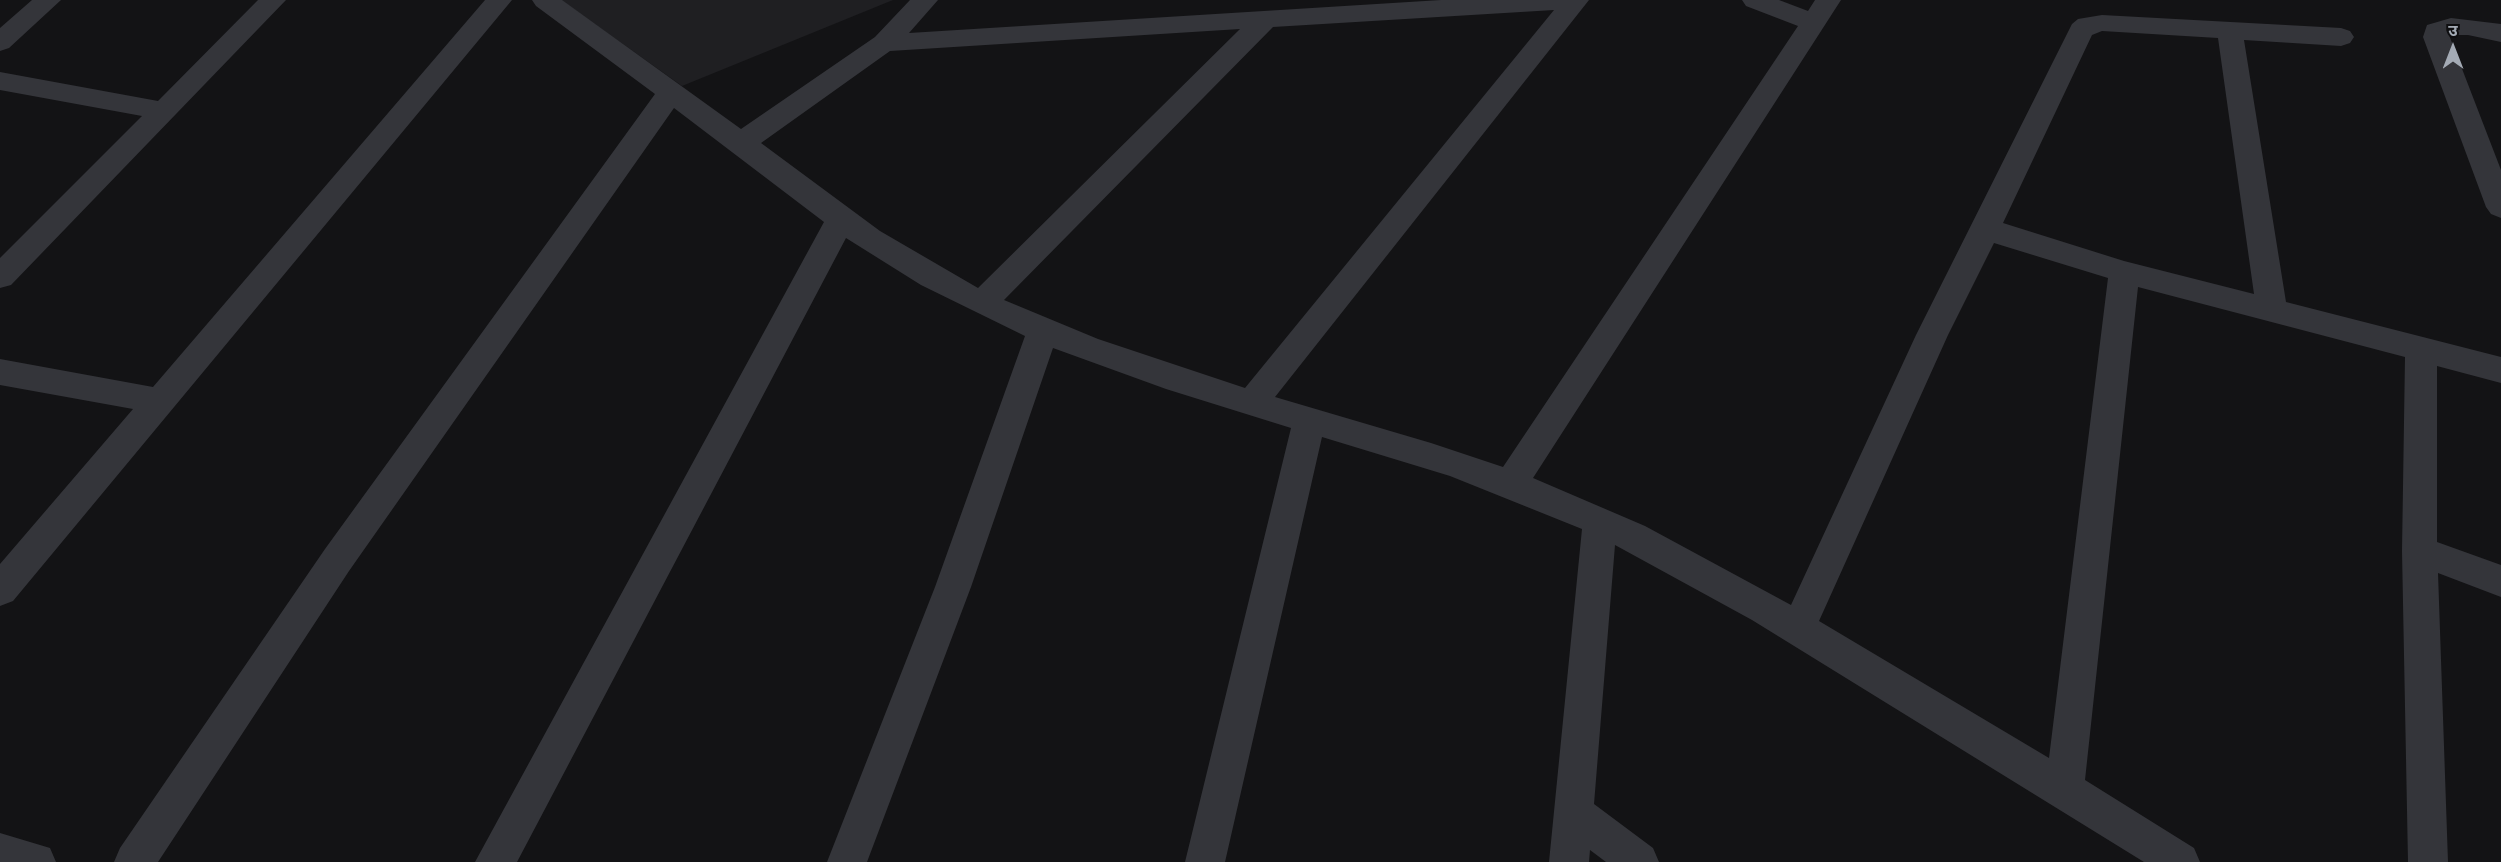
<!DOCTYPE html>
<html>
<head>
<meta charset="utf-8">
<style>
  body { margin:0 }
  #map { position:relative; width:2501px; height:862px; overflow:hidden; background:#131315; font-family:"Archivo Narrow","Noto Sans Devanagari",sans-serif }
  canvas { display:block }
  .north { position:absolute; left:2423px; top:18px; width:60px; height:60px; -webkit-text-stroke:4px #0e0e10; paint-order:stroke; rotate:0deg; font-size:16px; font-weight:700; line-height:24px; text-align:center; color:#a4abb5 }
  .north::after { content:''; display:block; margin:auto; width:21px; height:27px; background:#a4abb5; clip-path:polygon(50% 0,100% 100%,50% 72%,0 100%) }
</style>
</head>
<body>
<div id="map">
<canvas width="2501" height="862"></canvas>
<div class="north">उ</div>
</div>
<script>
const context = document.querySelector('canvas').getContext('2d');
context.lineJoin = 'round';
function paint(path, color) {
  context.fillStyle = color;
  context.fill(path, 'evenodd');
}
const built = new Path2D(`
  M561 0H893L682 86Z`);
const minor = new Path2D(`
  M32 0H61L9 48 0 51V28Z
  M258 0H286L11 285 0 288V258L142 116 0 90V72L158 101Z
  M485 0H512L13 601 0 606V564L133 409 0 385V359L153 387Z
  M532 0H562L741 129 875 37 910 0H938L909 33 1441 0H1589L1275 397 1431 443 1503 467 1798 26 1746 6 1742 0H1779L1808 11 1815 0H1841L1533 478 1645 526 1791 605 1916 335 2072 24 2078 19 2102 15 2341 28 2350 31 2354 37 2350 43 2341 46 2244 40 2286 302 2501 357V383L2437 366V542L2501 565V597L2438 573 2448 862H2408L2402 551 2405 357 2138 287 2085 780 2194 848 2200 862H2144L1752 620 1615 545 1594 804 1653 848 1659 862H1606L1590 850 1589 862H1549L1582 529 1450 476 1322 437 1225 862H1185L1291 428 1166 389 1053 348 971 587 867 862H827L935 587 1025 336 921 285 846 238 517 862H475L824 222 674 108 349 571 158 862H114L120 848 325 549 655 94 536 6ZM1554 10 1245 388 1098 339 1004 300 1273 27ZM1240 29 978 288 880 231 761 143 890 51ZM2102 31 2218 38 2254 294 2124 261 2003 223 2092 35ZM1994 243 2108 278 2049 758 1819 621 1948 335Z
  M2451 18 2501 24V42L2468 35H2449L2501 170V218L2491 214 2486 207 2423 37 2427 25Z
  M0 833 50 848 56 862H0Z`);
paint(built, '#1f1f22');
paint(minor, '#34353a');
</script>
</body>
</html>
